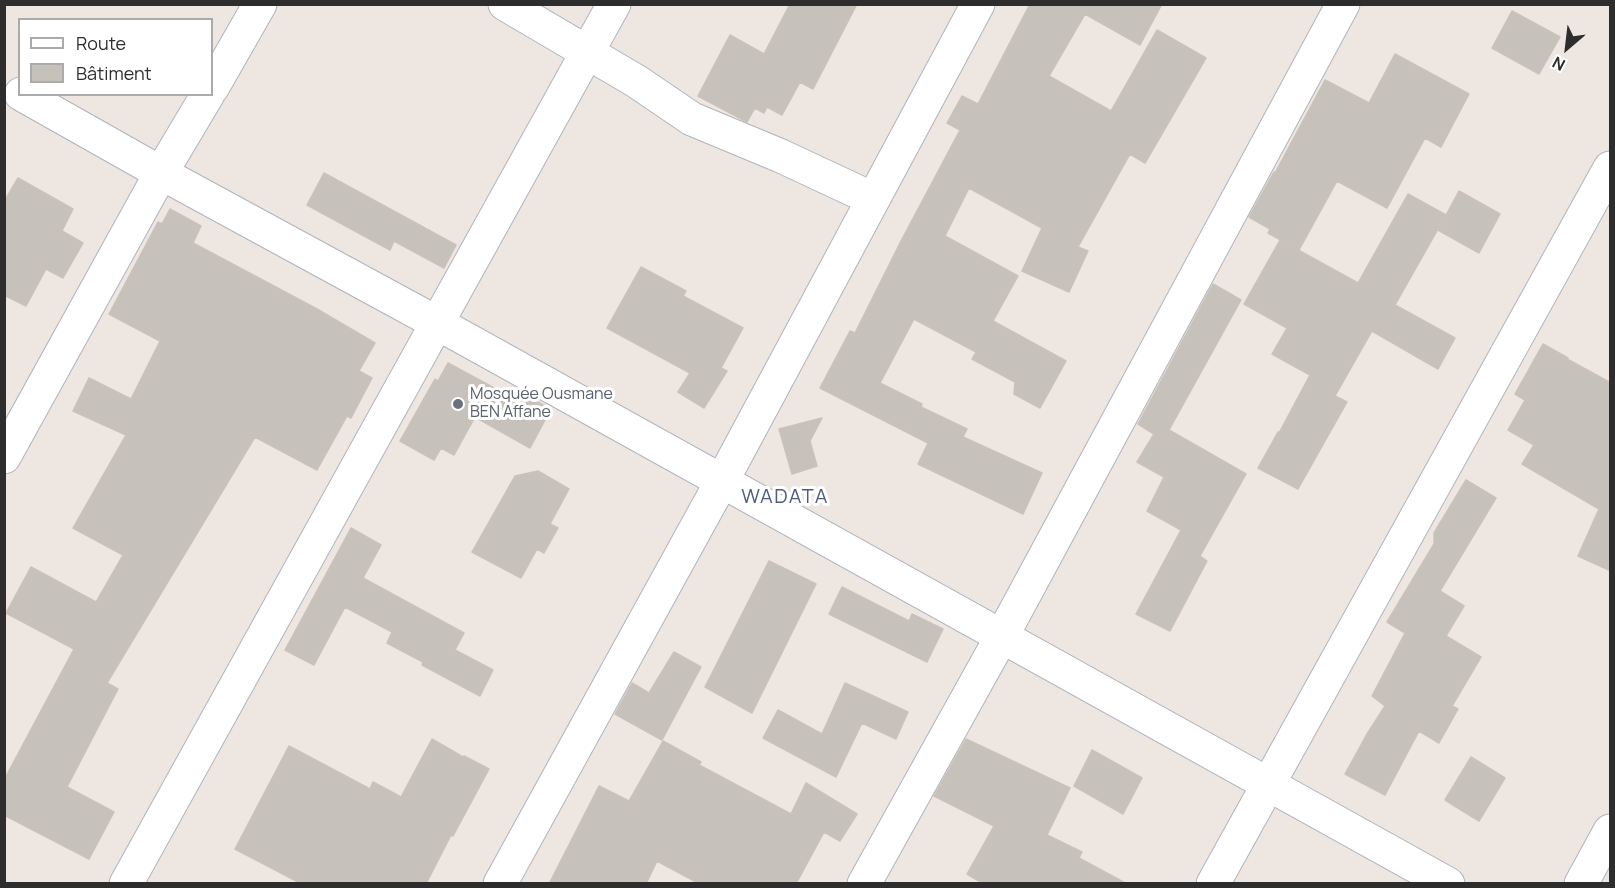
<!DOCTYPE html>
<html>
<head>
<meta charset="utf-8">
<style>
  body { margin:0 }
  #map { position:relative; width:1615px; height:888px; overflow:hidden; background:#eee6e0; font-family:Manrope,sans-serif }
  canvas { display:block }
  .frame { position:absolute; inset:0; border:6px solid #2d2d2d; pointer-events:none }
  .legend { position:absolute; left:18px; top:18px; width:195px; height:78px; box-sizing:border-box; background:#fff; border:2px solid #ababab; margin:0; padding:8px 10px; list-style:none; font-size:18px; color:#2d2d2d }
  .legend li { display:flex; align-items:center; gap:12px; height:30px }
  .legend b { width:30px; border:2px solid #ababab }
  .north { position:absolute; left:1537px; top:18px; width:60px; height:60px; -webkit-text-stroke:4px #fff; paint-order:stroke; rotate:208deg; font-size:16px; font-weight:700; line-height:24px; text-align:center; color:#2d2d2d }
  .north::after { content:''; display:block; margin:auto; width:21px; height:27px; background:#2d2d2d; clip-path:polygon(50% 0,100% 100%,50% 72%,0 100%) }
</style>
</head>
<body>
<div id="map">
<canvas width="1615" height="888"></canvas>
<div class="frame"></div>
<ul class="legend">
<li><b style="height:8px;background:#fff"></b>Route</li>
<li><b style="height:16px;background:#c7c1bb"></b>Bâtiment</li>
</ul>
<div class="north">N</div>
</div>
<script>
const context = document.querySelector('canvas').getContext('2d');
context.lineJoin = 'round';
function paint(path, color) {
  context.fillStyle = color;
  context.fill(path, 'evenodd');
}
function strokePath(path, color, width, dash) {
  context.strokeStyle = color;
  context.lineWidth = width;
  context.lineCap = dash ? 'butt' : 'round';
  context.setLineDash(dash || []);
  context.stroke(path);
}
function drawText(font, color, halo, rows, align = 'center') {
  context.font = font + ' Manrope,sans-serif';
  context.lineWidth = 6;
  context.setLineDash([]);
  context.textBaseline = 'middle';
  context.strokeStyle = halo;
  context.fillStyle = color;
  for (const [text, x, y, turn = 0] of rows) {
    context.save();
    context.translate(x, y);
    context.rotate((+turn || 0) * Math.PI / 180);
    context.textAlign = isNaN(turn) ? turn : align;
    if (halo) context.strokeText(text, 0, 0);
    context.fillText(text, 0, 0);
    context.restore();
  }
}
const building = new Path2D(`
  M790 4H857L813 89 800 82 782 115 767 107 764 113 755 108 747 122 698 96 730 35 764 54Z
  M1030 4H1162L1140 45 1085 14 1049 76 1111 111 1157 30 1206 58 1145 163 1130 154 1078 247 1088 251 1069 292 1022 271 1042 228 969 188 945 236 1018 276 993 321 1066 361 1040 408 1014 394 1015 382 972 359 976 352 914 319 880 383 922 404 921 407 967 429 963 437 1042 473 1023 514 918 464 928 443 820 388 850 331 855 333 901 241 960 130 947 123 962 96 978 104Z
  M1512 11 1560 37 1539 74 1492 48Z
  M1395 54 1469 94 1441 147 1425 138 1387 208 1337 181 1299 250 1268 233 1270 229 1249 217 1274 172 1275 173 1325 80 1369 103Z
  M324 173 456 245 444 268 394 241 390 250 307 205Z
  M18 178 73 209 62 231 83 243 63 278 46 269 26 306 4 295V202Z
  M1459 191 1500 214 1479 253 1438 230Z
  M1408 194 1446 215 1395 305 1455 338 1438 369 1372 331 1335 396 1347 402 1298 489 1258 468 1278 432 1279 433 1310 375 1272 354 1287 328 1244 304 1280 240 1358 283Z
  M170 209 201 226 193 243 317 309 375 343 359 371 372 378 351 418 347 416 317 470 255 437 107 683 118 689 67 787 114 812 89 859 4 815V780L74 649 6 613 31 567 96 602 123 555 73 528 126 435 73 411 89 378 131 399 160 341 109 314 158 222 162 224Z
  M641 267 686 291 683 296 743 328 721 368 727 371 704 408 678 392 690 373 607 328Z
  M1213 284 1241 300 1169 430 1246 474 1200 556 1207 561 1170 631 1136 614 1181 530 1147 511 1164 477 1137 462 1154 434 1138 424Z
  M1543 344 1568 358 1567 359 1611 383V571L1578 556 1599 509 1522 464 1534 445 1508 430 1525 400 1515 394Z
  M448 363 509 396 513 389 551 409 530 448 475 417 454 455 441 448 434 460 400 441 435 379 438 381Z
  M822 418 810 441 817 466 792 474 779 429Z
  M538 471 569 489 550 524 558 528 544 553 537 549 521 578 472 552 515 476Z
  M1466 480 1496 498 1440 591 1464 606 1446 636 1481 657 1452 706 1458 709 1439 743 1419 731 1385 795 1345 774 1367 734 1385 706 1372 696 1405 633 1387 622 1434 544V533Z
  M351 528 381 545 363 578 464 633 455 650 493 670 480 696 422 665 423 662 387 643 392 632 345 607 314 665 285 650Z
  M769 561 816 584 752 713 705 687Z
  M842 587 909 621 912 614 943 629 927 662 829 614Z
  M674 652 701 667 662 740 615 714 632 683 649 693Z
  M845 683 908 712 896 739 862 723 836 777 763 738 778 710 822 734Z
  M432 739 463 757 464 756 489 769 453 836 451 835 426 884H302L235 849 289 746 370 789 373 782 401 797Z
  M966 739 1070 788 1047 835 1082 852 1079 858 1127 884H984L967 874 994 826 934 796Z
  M663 741 701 762 699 765 791 814 806 783 857 814 840 841 824 832 796 884H700L657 861 646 884H549L599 786 629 801Z
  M1092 750 1142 778 1123 814 1074 786Z
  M1471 757 1505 778 1479 821 1445 800Z`);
const street = new Path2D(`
  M505 4 636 81 692 119 781 156 873 199
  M212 88 260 4
  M21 94 161 173 437 323 1448 884
  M4 457 161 173 208 94
  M126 884 614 4
  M500 884 722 481 978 4
  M864 884 1002 636 1343 4
  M1213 884 1610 168
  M1581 884 1610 831`);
const markers = [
  [458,404,6,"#6b7280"]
];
const worshipNames = [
  ["Mosquée Ousmane",470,395],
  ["BEN Affane",470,413]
];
const quarterNames = [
  ["WADATA",785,497]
];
paint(building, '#c7c1bb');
strokePath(building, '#cac2ba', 1.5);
strokePath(street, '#b0b4bd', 35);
strokePath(street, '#fff', 33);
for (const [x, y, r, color] of markers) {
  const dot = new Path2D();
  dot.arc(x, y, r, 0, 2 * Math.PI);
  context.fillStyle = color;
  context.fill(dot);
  strokePath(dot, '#fff', 2);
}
drawText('16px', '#5b616d', '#fff', worshipNames, 'left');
context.letterSpacing = '1.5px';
drawText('20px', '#4e5d7d', '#fff', quarterNames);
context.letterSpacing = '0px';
</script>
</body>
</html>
